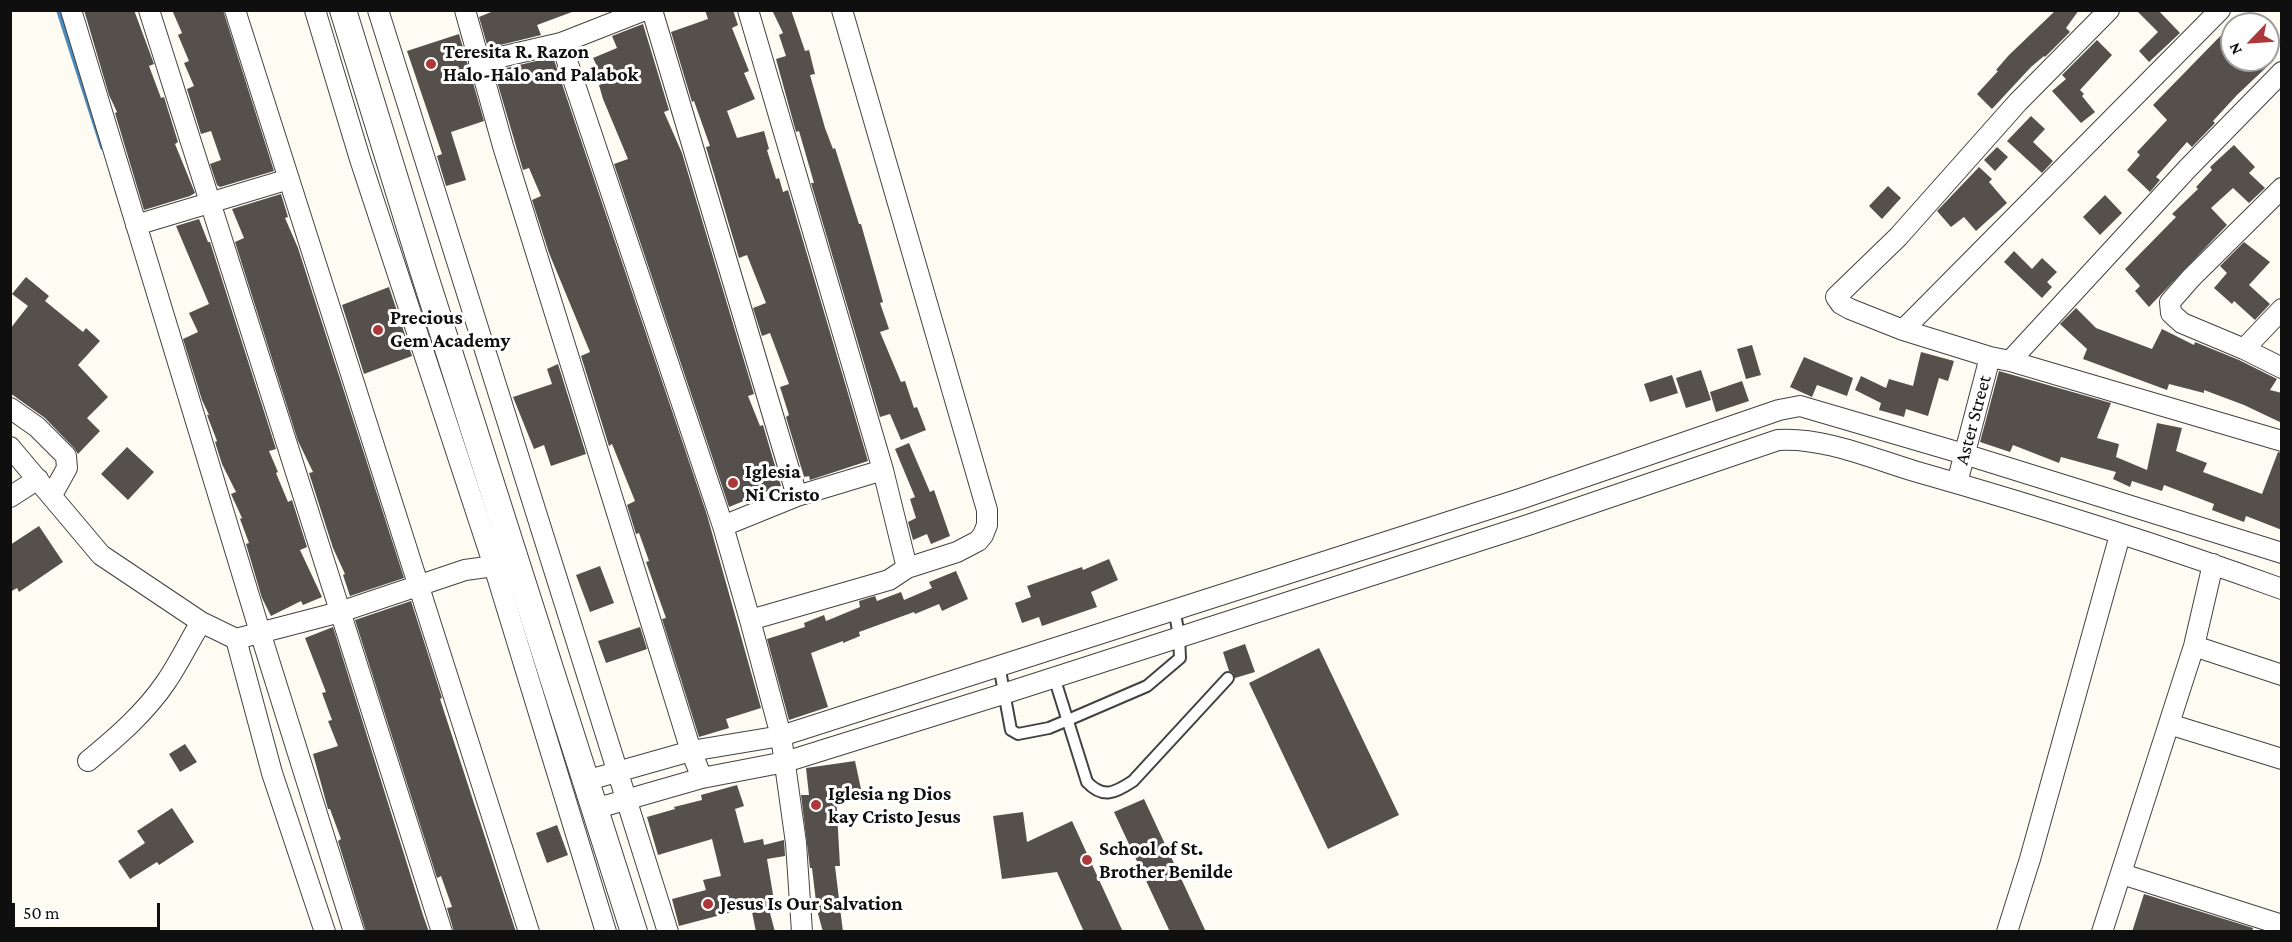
<!DOCTYPE html>
<html>
<head>
<meta charset="utf-8">
<style>
  body { margin:0 }
  #map { position:relative; width:2292px; height:942px; overflow:hidden; background:#fdfbf2; font-family:"Crimson Pro",serif }
  canvas { display:block }
  .frame { position:absolute; inset:0; border:12px solid #0f0f0f; pointer-events:none }
  .north { position:absolute; left:2220px; top:12px; width:60px; height:60px; box-sizing:border-box; background:#fff; border:2px solid #9f9f9f; border-radius:50%; rotate:245deg; font-size:16px; font-weight:700; line-height:24px; text-align:center; color:#0f0f0f }
  .north::after { content:''; display:block; margin:auto; width:21px; height:27px; background:#ad3839; clip-path:polygon(50% 0,100% 100%,50% 72%,0 100%) }
  .scale { position:absolute; left:12px; top:903px; width:148px; height:27px; box-sizing:border-box; border:3px solid #0f0f0f; border-top:0; padding-left:8px; font-size:18px; line-height:21px; white-space:nowrap; color:#0f0f0f; -webkit-text-stroke:4px #fff; paint-order:stroke }
</style>
</head>
<body>
<div id="map">
<canvas width="2292" height="942"></canvas>
<div class="frame"></div>
<div class="north">N</div>
<div class="scale">50 m</div>
</div>
<script>
const context = document.querySelector('canvas').getContext('2d');
context.lineJoin = 'round';
function strokePath(path, color, width, dash) {
  context.strokeStyle = color;
  context.lineWidth = width;
  context.lineCap = dash ? 'butt' : 'round';
  context.setLineDash(dash || []);
  context.stroke(path);
}
function paint(path, color) {
  context.fillStyle = color;
  context.fill(path, 'evenodd');
}
function drawText(font, color, halo, rows, align = 'center') {
  context.font = font + ' "Crimson Pro",serif';
  context.lineWidth = 6;
  context.setLineDash([]);
  context.textBaseline = 'middle';
  context.strokeStyle = halo;
  context.fillStyle = color;
  for (const [text, x, y, turn = 0] of rows) {
    context.save();
    context.translate(x, y);
    context.rotate((+turn || 0) * Math.PI / 180);
    context.textAlign = isNaN(turn) ? turn : align;
    if (halo) context.strokeText(text, 0, 0);
    context.fillText(text, 0, 0);
    context.restore();
  }
}
const stream = new Path2D(`
  M59 10 103 147`);
const building = new Path2D(`
  M84 10H134L154 64 149 66 161 98 164 97 178 142 175 144 195 193 190 196 144 210 115 113 117 112 109 95Z
  M172 10H223L274 171 220 187 217 185 210 164 221 160 211 131 201 134 187 89 194 86 184 63 189 61 178 35 182 33Z
  M496 10H572V12L537 25 541 35 488 48 479 17Z
  M705 10H733L738 25 732 28 749 71 744 73 755 99 727 111 737 138 764 131 769 149 767 150 776 179 779 178 783 192 788 190 868 461 810 480 809 476 804 477 786 417 789 415 780 387 789 384 770 333 762 336 753 308 766 303 747 255 739 258 706 147 710 146 694 101 692 102 671 32 708 19Z
  M772 10H791L805 51 809 50 815 74 810 75 825 128 833 149 835 148 859 224H861L883 302 880 303 889 329 880 332 901 382 905 381 914 408 917 407 926 430 901 440 890 414 880 417 811 183H814L799 131 796 132 776 59 786 56 779 35 783 33Z
  M2056 10H2079L2066 28 2070 32 2045 57 2044 56 2031 67 1992 109 1977 94 1998 71 1996 70 2009 55Z
  M2136 10H2158L2180 33 2149 62 2139 51 2158 32Z
  M643 24 669 110 664 112 682 153 754 394 748 396 760 426 763 425 781 486 729 507 614 164 628 159 603 99 599 85 605 83 593 58 617 48 612 36Z
  M2232 24V60H2274L2237 95 2213 121 2215 123 2192 147 2187 142 2156 177 2160 180 2150 192 2127 170 2140 155 2137 152 2167 120 2153 105Z
  M459 34 484 121 451 132 466 180 446 186 437 156 442 154 407 51Z
  M2097 40 2112 55 2080 90 2084 94 2082 96 2095 112 2081 123 2052 91 2066 79 2062 75Z
  M553 57 707 515 761 708 726 719 729 728 699 737 662 619 666 618 646 562 649 561 639 533 636 534 627 505 635 501 612 444 609 446 581 356 590 352 549 253 532 200 541 196 529 168 523 170 494 71Z
  M2031 116 2045 129 2033 142 2053 161 2042 173 2007 141Z
  M2234 145 2255 167 2249 173 2265 188 2249 203 2233 188 2211 208 2227 225 2149 307 2135 291 2140 286 2125 269 2176 217 2172 214 2198 189 2196 187 2212 170 2210 167Z
  M1997 147 2008 157 1995 171 1984 160Z
  M1979 167 1992 179 1989 182 2007 203 1976 231 1964 217 1951 227 1937 211Z
  M1888 186 1901 198 1882 219 1869 206Z
  M281 194 288 217 285 218 298 248 404 578 350 596 343 575 345 574 333 548 309 473 313 472 298 441 235 242 244 238 232 209Z
  M2105 195 2122 213 2100 235 2083 217Z
  M199 219 208 242H210L276 449 269 451 278 472 276 473 288 502 292 500 307 547 300 550 322 597 303 605 301 601 271 616 262 598 246 544 249 543 240 519 242 518 231 494 236 492 222 464 215 442 217 441 207 415H209L202 400 183 339 198 332 189 313 209 304 176 226Z
  M2244 242 2270 262 2249 285 2270 304 2255 320 2234 301 2232 304 2214 288 2227 273 2220 266Z
  M2014 251 2032 269 2042 258 2057 272 2047 282 2052 287 2042 298 2004 262Z
  M26 277 49 296 45 301 83 332 86 328 100 341 78 365 108 397 87 418 100 431 78 454 74 448 45 418 10 393V329L28 306 12 294Z
  M389 287 412 356 364 374 342 305Z
  M2076 308 2096 328 2152 349 2162 329 2194 345 2195 342 2239 360 2277 379 2270 390 2282 393V423L2244 405 2204 390V393L2169 384 2167 390 2083 359 2087 349 2060 324Z
  M1752 345 1761 375 1746 379 1737 349Z
  M1921 352 1954 361 1948 381 1939 378 1928 416 1906 409 1904 417 1879 410 1881 403 1855 390 1861 376 1886 388 1889 379 1913 386Z
  M1804 357 1853 378 1847 396 1817 385 1812 397 1790 387Z
  M558 364 586 454 551 466 544 445 534 449 513 397 552 384 547 369Z
  M1701 370 1711 400 1686 408 1676 378Z
  M1999 371 2111 403 2097 438 2119 444 2116 457 2147 470 2157 423 2182 428 2176 451 2207 463 2203 472 2262 494 2278 452 2282 453V530L2246 516 2244 522 2212 510 2214 504 2164 485 2162 491 2132 481 2130 487 2113 479 2116 472 2061 457 2059 463 2013 445 2010 452 1980 442Z
  M1672 375 1678 393 1650 402 1644 384Z
  M1742 381 1749 401 1716 412 1710 392Z
  M909 443 930 492 934 490 950 536 931 544 927 534 913 540 908 522 916 518 910 499 915 497 895 449Z
  M127 447 154 472 128 500 101 474Z
  M39 526 63 562 19 592 17 588 10 592V545Z
  M1109 559 1118 580 1091 592 1097 607 1042 626 1039 617 1022 623 1015 603 1031 597 1027 586 1082 567 1083 570Z
  M600 566 614 603 590 612 576 575Z
  M956 571 968 599 942 611 939 604 915 614 914 612 859 632 860 636 843 643V641L811 653 828 707 789 720 767 639 805 627 804 623 824 615 826 621 860 607 859 601 875 596 877 601 901 592 904 600 932 588 929 582Z
  M411 601 442 698 440 699 516 932H454L447 908 452 907 441 876 437 878 355 620Z
  M333 627 423 915 429 932H366L338 841 341 839 330 809H328L313 754 338 746 328 721 332 720 322 693 326 692 305 638Z
  M640 627 647 649 606 663 598 641Z
  M1245 644 1255 672 1235 678 1233 673 1229 671 1223 652Z
  M1319 648 1399 815 1328 849 1249 683Z
  M185 744 197 762 180 772 169 754Z
  M855 761 861 789 836 794 840 866H835L843 932H823L817 910 812 868H810L801 795H809L806 768Z
  M737 785 744 806 735 809 744 843 763 839 764 845 784 840 785 856 767 859 776 912 770 913 775 932H756L751 907 679 926 672 899 706 890 703 880 721 876 712 839 658 855 647 817 675 809 674 807 702 800 701 795Z
  M1144 799 1206 932H1170L1114 812Z
  M172 808 194 842 159 865 157 862 130 879 118 861 145 843 137 831Z
  M1023 812 1027 842 1072 821 1123 932H1084L1057 872 1002 879 993 816Z
  M557 825 568 855 547 863 536 833Z
  M2144 894 2253 928 2252 932H2132Z`);
const service = new Path2D(`
  M999 665 1011 730 1018 734 1049 728 1068 720 1147 686 1180 658 1179 636 1174 608
  M1054 677 1087 782C1103 799 1115 793 1133 781L1228 678`);
const minor = new Path2D(`
  M71 10 260 632 354 932
  M149 10 442 932
  M235 10 529 932
  M315 10 360 159 494 566 606 932
  M378 10 668 932
  M465 10 503 146 691 751 702 778
  M652 10 797 496
  M748 10 883 470 907 568
  M2109 10 2018 102 1898 237 1836 297 1841 304 1850 309 1903 330 1990 357 2010 361 2282 441
  M561 43 723 526 750 620 781 736 796 843 802 932
  M479 62 561 43 645 10
  M2282 188 2191 278 2170 302 2171 313 2182 323 2244 349 2282 368
  M136 225 289 179
  M1903 330 2220 10
  M2244 349 2282 309
  M2010 361 2188 168 2282 72
  M10 408 37 427 66 456 67 468 52 495
  M10 447 101 555 201 622 236 639 340 612 465 570 494 566
  M1957 483 1990 357
  M10 497 38 479
  M723 526 797 496 883 470
  M750 620 889 580 907 568 957 552 978 541 983 535 987 525V510L842 10
  M236 639 272 773 325 932
  M2194 646 2282 675
  M2169 724 2282 759
  M88 761C117 737 145 713 166 682 179 663 189 642 201 622
  M585 781 691 751 781 736 1520 499 1779 410 1800 406 1964 454 2282 553
  M594 809 702 778 785 762 1003 694 1528 525 1778 440C1823 437 1871 458 1914 471 2037 506 2161 545 2282 589
  M2122 874 2282 925
  M2007 932 2030 859 2120 535
  M2102 932 2194 646 2213 564`);
const tertiary = new Path2D(`
  M343 10 423 270 634 932`);
const markers = [
  [431,64,6,"#ad3839"],
  [378,330,6,"#ad3839"],
  [733,483,6,"#ad3839"],
  [816,805,6,"#ad3839"],
  [1087,860,6,"#ad3839"],
  [708,904,6,"#ad3839"]
];
const poiNames = [
  ["Teresita R. Razon",443,52],
  ["Halo-Halo and Palabok",443,75],
  ["Precious",390,318],
  ["Gem Academy",390,341],
  ["Iglesia",745,472],
  ["Ni Cristo",745,495],
  ["Iglesia ng Dios",828,794],
  ["kay Cristo Jesus",828,817],
  ["School of St.",1099,849],
  ["Brother Benilde",1099,872],
  ["Jesus Is Our Salvation",720,904]
];
const streetNames = [
  ["Aster Street",1973,420,-75]
];
strokePath(stream, '#4d8bbc', 6);
paint(building, '#56504c');
strokePath(service, '#424242', 14);
strokePath(minor, '#424242', 22);
strokePath(tertiary, '#424242', 28);
strokePath(service, '#fff', 10);
strokePath(minor, '#fff', 20);
strokePath(tertiary, '#fff', 26);
for (const [x, y, r, color] of markers) {
  const dot = new Path2D();
  dot.arc(x, y, r, 0, 2 * Math.PI);
  context.fillStyle = color;
  context.fill(dot);
  strokePath(dot, '#fff', 2);
}
drawText('bold 20px', '#0f0f0f', '#fff', poiNames, 'left');
drawText('20px', '#0f0f0f', '#fff', streetNames);
</script>
</body>
</html>
